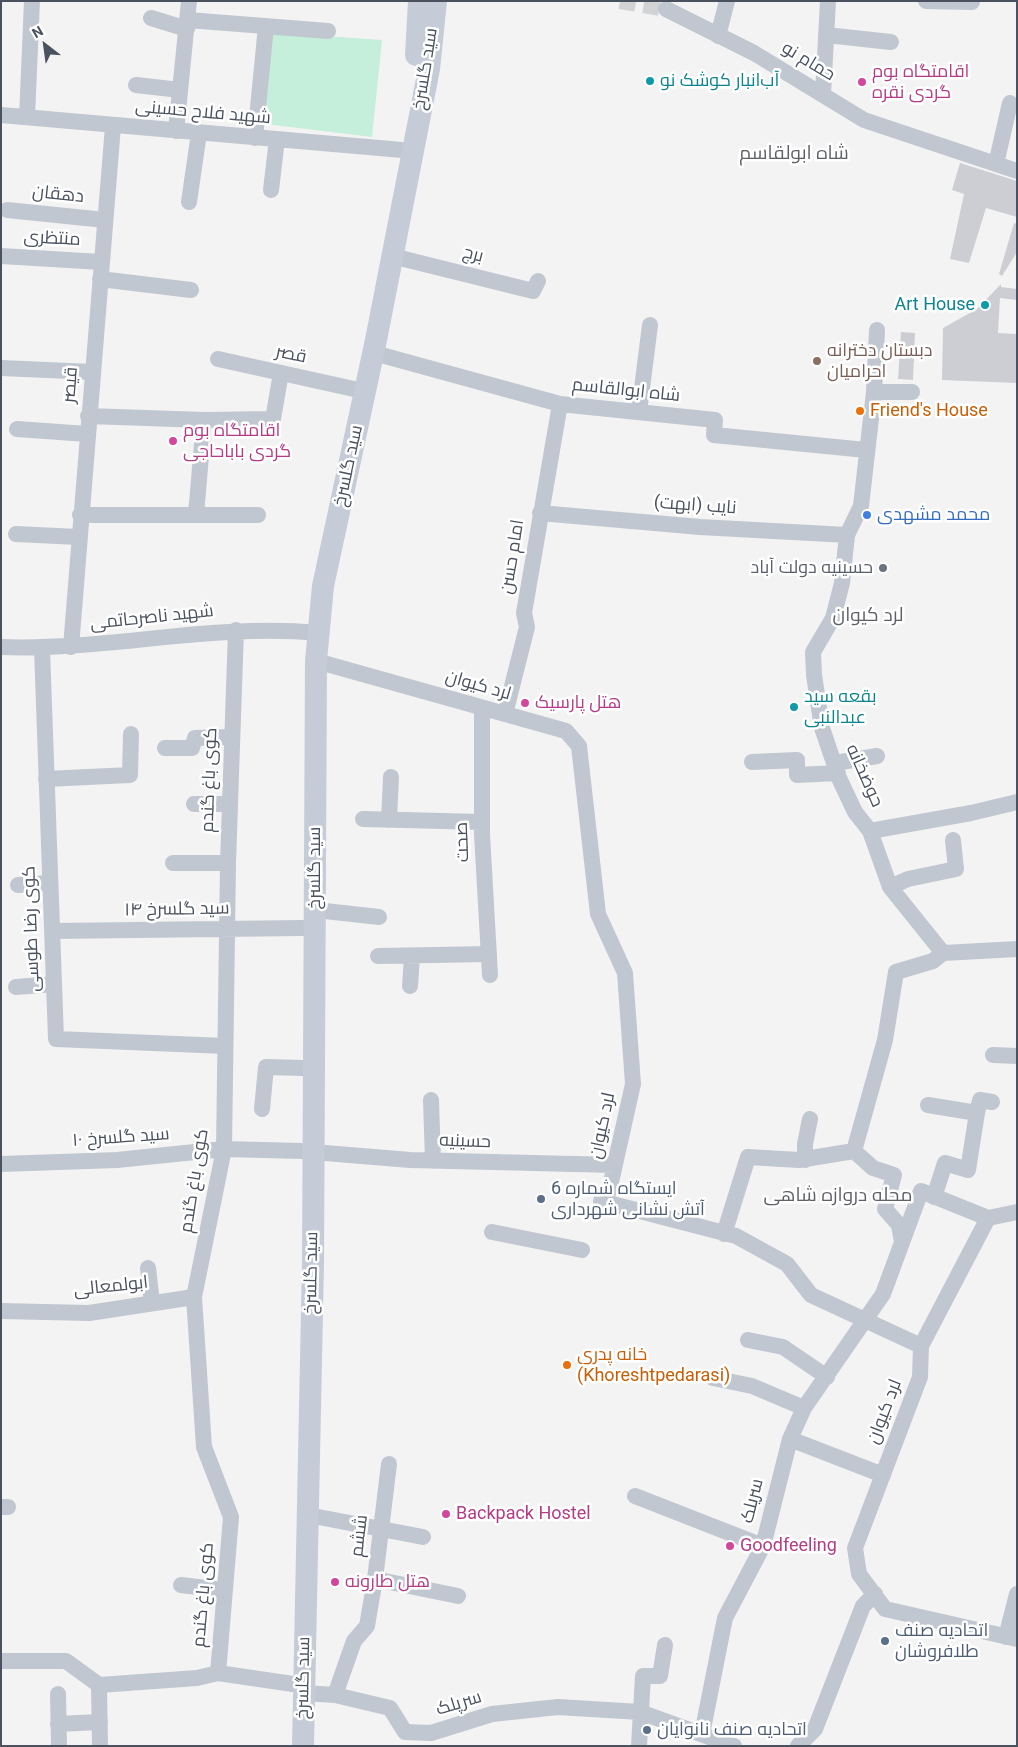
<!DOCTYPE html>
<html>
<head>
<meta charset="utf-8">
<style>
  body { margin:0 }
  #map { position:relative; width:1018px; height:1747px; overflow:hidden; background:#f4f3f3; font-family:Roboto,sans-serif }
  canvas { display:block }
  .frame { position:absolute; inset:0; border:2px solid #4b525f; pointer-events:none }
  .north { position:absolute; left:20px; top:20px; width:50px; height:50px; -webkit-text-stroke:4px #fff; paint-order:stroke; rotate:330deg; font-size:14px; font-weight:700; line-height:20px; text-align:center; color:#4b525f }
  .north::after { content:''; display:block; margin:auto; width:18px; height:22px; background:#4b525f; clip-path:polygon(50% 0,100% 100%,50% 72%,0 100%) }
</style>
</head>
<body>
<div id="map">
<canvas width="1018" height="1747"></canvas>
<div class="frame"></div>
<div class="north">N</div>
</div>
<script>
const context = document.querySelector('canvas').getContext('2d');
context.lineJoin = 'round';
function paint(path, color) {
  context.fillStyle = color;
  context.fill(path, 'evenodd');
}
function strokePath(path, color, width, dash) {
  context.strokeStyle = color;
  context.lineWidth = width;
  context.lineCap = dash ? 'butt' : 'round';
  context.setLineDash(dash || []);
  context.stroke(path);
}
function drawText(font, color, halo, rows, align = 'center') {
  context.font = font + ' Roboto,Cairo,sans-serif';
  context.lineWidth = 5;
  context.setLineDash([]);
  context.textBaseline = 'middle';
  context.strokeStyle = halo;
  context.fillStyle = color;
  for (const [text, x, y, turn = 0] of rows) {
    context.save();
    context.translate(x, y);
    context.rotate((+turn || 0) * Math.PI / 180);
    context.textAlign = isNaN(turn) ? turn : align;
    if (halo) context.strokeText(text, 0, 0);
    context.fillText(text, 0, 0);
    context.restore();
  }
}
const green = new Path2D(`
  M267 32 382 40 372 137 257 123Z`);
const building = new Path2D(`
  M960 163 1017 181V217L986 208 969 263 950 259 964 194 952 190Z
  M1014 223 1017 224V252L1002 276 999 274Z
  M1001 284V287L1017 289V300L1000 298 998 333 1017 334V383L942 380 943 328 977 309Z
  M901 332 915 333 913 380 898 379Z`);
const streetTunnel = new Path2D(`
  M620 1 666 9`);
const street = new Path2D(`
  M926 1 972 2
  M666 9 754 53 864 120 1017 171
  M151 18 187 29
  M188 20 328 31
  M826 35 891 42
  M718 36 727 1
  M136 85 180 90
  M823 94 828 1
  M1 115 402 150
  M27 117 32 1
  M176 131 189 1
  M255 138 266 26
  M996 164 1010 103
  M271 190 277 139
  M189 202 199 133
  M7 210 105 220
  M1 256 101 262
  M392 256 533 291 538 281
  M100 279 191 290
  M877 330 874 392 861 506 847 535 842 583 833 618 813 652 814 675 822 728 839 778 855 812 870 831 890 887 943 953 1017 949
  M374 353 560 404 715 420 714 435 866 450
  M218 359 354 389
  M1 368 92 372
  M874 392H912
  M639 412 650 325
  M88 416 204 420 273 419 281 373
  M17 429 87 434
  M540 513 700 527 847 535
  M80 515H258
  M196 515 204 420
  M16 534 78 537
  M1 647C107 651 212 623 318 633
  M71 647 113 126
  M42 649 56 1039 225 1046
  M316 661 566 731 579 746 598 914 625 973 633 1084 609 1191 601 1201 736 1236 787 1264 811 1295 921 1346
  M482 708V834L490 975
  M505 714 527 627 524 613 560 404
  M165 748H192L195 738 232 737
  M752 762 797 760V775L838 773
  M835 763 877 756
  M46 779 130 775 131 734
  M194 804H230
  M363 819 482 822
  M389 820 391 777
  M870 831 971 813 1017 802
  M173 863H228
  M18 885 50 883
  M890 887 908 879 956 869 953 840
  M316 910 379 917
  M52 931 303 928
  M378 956 489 954
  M410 986 412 956
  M16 987 54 984
  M993 1055 1017 1056
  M431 1100 433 1161
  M928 1105 977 1113 968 1170 945 1163 934 1197
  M262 1109 266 1067 303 1068
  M977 1113 980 1100 992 1102
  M854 1151 885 1040 896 972 933 961 943 953
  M854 1151 873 1168 894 1175 885 1209 899 1225 902 1242
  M313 1152 410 1160 615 1165
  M805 1160V1144L810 1119
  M1 1164 117 1160 224 1149 302 1151
  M1017 1212 988 1218 921 1346 920 1377 855 1548 859 1574 885 1609 1017 1639
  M492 1232 582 1250
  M724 1234 748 1157 799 1160 854 1151
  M148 1268 152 1303
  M1 1311 89 1313 194 1297
  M748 1340 783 1347 827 1377
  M713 1378 752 1386 804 1408
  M790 1439 883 1475
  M635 1496 763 1546
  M1 1507H8
  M308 1515 423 1537
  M375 1579 458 1596
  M181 1585 223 1590
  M1006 1637 1017 1594
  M1 1661H66L99 1685 197 1678 218 1673 293 1684
  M218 1673 231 1517 204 1447 194 1297 224 1149 228 863 236 630
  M99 1685 100 1746
  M304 1693 335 1695 390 1708 405 1732 431 1733 492 1714 558 1707 640 1712 734 1746
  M58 1694 59 1746
  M335 1695 354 1641 367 1626 375 1579 389 1464
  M58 1724 100 1722
  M702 1734 725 1618 763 1546 790 1439 804 1408 883 1294 921 1191 988 1218
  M639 1746 643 1676H660L665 1645
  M798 1746 815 1729 863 1606 875 1594`);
const secondary = new Path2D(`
  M416 55 419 1
  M303 1746 313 1263 316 661 323 586 376 340 429 69 436 1`);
const markers = [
  [650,81,5,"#0f9aa8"],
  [862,82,5,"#d1479c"],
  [985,305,5,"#0f9aa8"],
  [817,361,5,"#8d6e63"],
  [860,411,5,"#e8710a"],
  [173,441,5,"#d1479c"],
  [867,515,5,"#3f7fe0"],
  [883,568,5,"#6b7280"],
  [525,703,5,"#d1479c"],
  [794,707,5,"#0f9aa8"],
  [541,1199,5,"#5c6f8a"],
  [567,1365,5,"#e8710a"],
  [446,1514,5,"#d1479c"],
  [730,1546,5,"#d1479c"],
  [335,1582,5,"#d1479c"],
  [885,1641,5,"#5c6f8a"],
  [647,1730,5,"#5c6f8a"]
];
const streetNames = [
  ["حمام نو",808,62,31],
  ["سید گلسرخ",426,69,-81],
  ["شهید فلاح حسینی",203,113,5],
  ["دهقان",58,195,6],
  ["منتظری",52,239,3],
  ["برج",473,255,14],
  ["قصر",291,355,12],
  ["قیصر",71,385,-85],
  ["شاه ابوالقاسم",626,391,6],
  ["سید گلسرخ",349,466,-78],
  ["نایب (ابهت)",695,506,4],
  ["امام حسن",513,557,-81],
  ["شهید ناصرحاتمی",152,618,-6],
  ["لرد کیوان",478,686,16],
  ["حوضخانه",864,776,66],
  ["کوی باغ گندم",210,780,-88],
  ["صحت",463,842,-92],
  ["سید گلسرخ",315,868,-90],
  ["سید گلسرخ ۱۴",177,910,-1],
  ["کوی رضا طوسی",32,929,-92],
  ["لرد کیوان",603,1126,-78],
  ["سید گلسرخ ۱۰",121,1138,-4],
  ["حسینیه",465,1142,2],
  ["کوی باغ گندم",195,1181,-81],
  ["سید گلسرخ",312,1273,-89],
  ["ابولمعالی",111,1287,-6],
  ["لرد کیوان",885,1412,-69],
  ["سریلک",753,1501,-76],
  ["ششم",360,1536,-83],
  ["کوی باغ گندم",204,1595,-85],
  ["سید گلسرخ",304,1678,-89],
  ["سرپلک",459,1704,-17]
];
const hotelNames = [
  ["اقامتگاه بوم",872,72],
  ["گردی نقره",872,93],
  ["اقامتگاه بوم",183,431],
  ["گردی باباحاجی",183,452],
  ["هتل پارسیک",535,703],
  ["Backpack Hostel",456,1514],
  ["Goodfeeling",740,1546],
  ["هتل طارونه",345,1582]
];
const cultureNames = [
  ["آب‌انبار کوشک نو",660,81],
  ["Art House",975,305,"right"],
  ["بقعه سید",804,697],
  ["عبدالنبی",804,718]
];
const educationNames = [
  ["دبستان دخترانه",827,351],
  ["احرامیان",827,372]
];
const foodNames = [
  ["Friend's House",870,411],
  ["خانه پدری",577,1355],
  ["(Khoreshtpedarasi)",577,1376]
];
const shopNames = [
  ["محمد مشهدی",877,515]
];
const worshipNames = [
  ["حسینیه دولت آباد",873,568]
];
const serviceNames = [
  ["ایستگاه شماره 6",551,1189],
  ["آتش نشانی شهرداری",551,1210],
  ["اتحادیه صنف",895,1631],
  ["طلافروشان",895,1652],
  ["اتحادیه صنف نانوایان",657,1730]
];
const neighbourhoodNames = [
  ["شاه ابولقاسم",794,154],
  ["لرد کیوان",868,616],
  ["محله دروازه شاهی",838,1196]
];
paint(green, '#c5eedb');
paint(building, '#cdced4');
strokePath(streetTunnel, '#d2d3d5', 16, [16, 8]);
strokePath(street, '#c1c7d0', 16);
strokePath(secondary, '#c5cbd7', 22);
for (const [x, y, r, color] of markers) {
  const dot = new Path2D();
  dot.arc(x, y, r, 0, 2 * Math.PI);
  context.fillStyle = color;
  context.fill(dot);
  strokePath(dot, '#fff', 2);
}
drawText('18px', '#4b525f', '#fff', streetNames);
drawText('18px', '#b23c85', '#fff', hotelNames, 'left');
drawText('18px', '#0d838f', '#fff', cultureNames, 'left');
drawText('18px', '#785e54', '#fff', educationNames, 'left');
drawText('18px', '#c56008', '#fff', foodNames, 'left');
drawText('18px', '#366cbe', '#fff', shopNames, 'left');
drawText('18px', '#5b616d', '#fff', worshipNames, 'right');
drawText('18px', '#4e5e75', '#fff', serviceNames, 'left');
drawText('19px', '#5f6167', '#fff', neighbourhoodNames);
</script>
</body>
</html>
